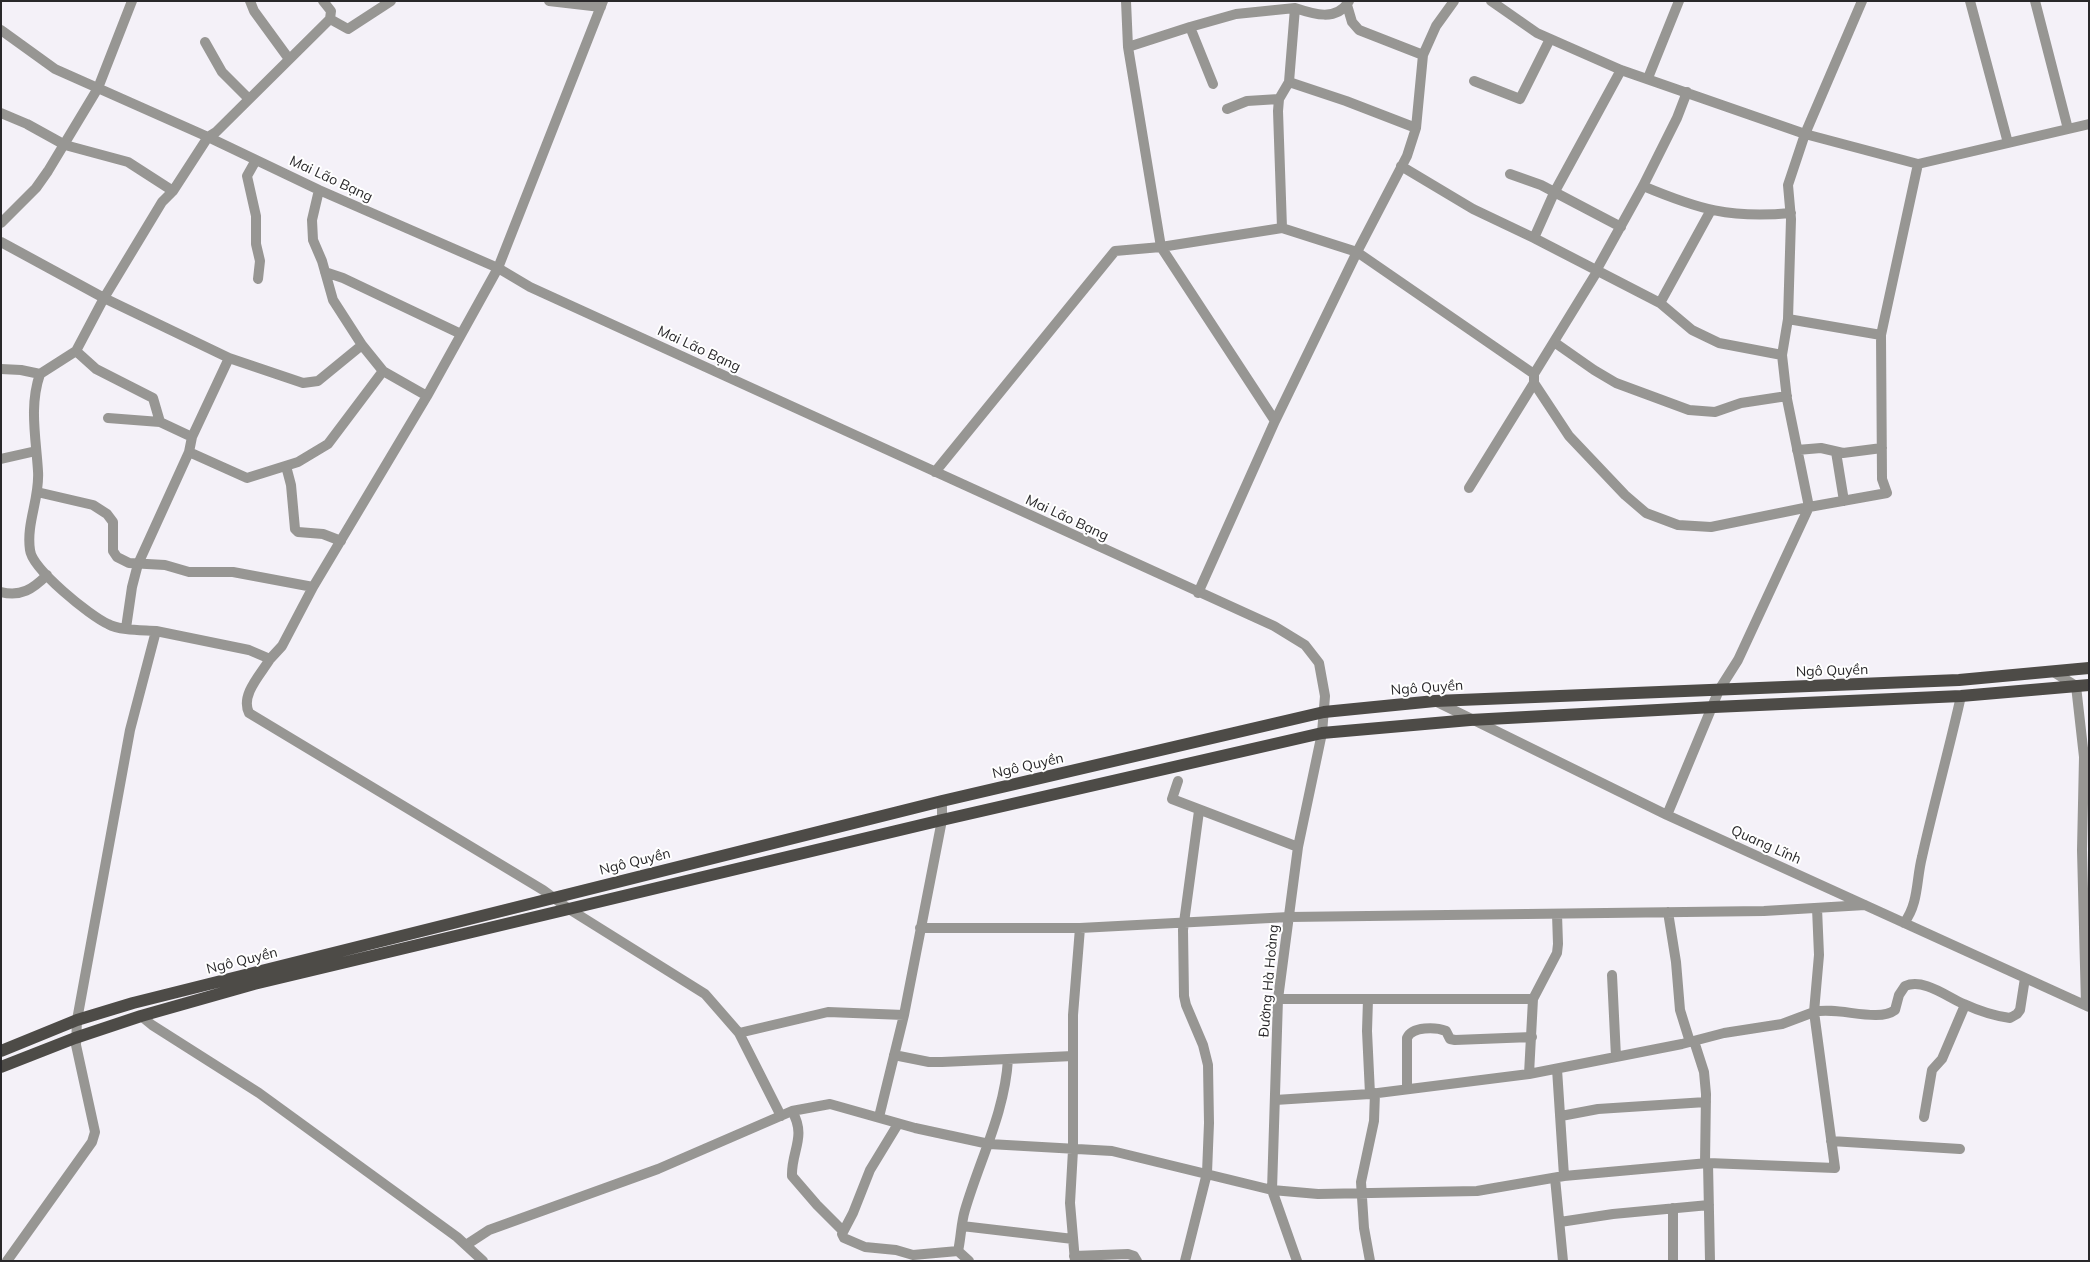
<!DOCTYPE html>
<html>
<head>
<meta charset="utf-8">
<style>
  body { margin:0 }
  #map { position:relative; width:2090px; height:1262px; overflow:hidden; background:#f4f1f8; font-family:Mulish,sans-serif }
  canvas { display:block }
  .frame { position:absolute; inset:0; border:2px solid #29282a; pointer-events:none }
</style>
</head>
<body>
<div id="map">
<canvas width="2090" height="1262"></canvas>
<div class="frame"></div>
</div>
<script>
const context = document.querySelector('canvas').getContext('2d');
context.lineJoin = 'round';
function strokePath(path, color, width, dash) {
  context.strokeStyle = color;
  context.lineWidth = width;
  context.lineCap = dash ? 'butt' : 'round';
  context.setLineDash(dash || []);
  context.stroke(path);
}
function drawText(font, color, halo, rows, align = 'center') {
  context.font = font + ' Mulish,sans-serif';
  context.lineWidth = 4;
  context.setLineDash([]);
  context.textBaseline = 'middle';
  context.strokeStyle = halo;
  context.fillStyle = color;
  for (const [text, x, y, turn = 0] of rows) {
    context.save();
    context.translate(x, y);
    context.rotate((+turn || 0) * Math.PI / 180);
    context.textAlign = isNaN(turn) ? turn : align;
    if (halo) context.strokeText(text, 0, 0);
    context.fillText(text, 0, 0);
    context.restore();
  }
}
const minor = new Path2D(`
  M250 1 254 11 289 59
  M323 1 331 11 330 19
  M549 1 601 7
  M1126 1 1128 47 1161 247 1275 421
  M1454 1 1436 26 1423 55 1416 128 1407 156 1357 252 1534 374V383L1569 436 1625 495 1646 513 1678 525 1711 527 1809 507 1887 493 1882 479 1881 335 1918 164
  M1491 1 1537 33 1621 70 1805 134 1918 164 2089 124
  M1970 1 2008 143
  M2035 1 2068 129
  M1347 5 1352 22 1359 30 1423 55
  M1190 27 1213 84
  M1 30 55 69 208 137 319 190 498 268 530 287 1274 626 1305 645 1319 663 1325 696 1322 733 1298 847 1278 999 1272 1190 1297 1261
  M205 42 222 72 249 99
  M1128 47 1190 27 1236 14 1295 8
  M1621 70 1554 193 1534 238 1660 303 1692 330 1719 343 1782 355
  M1648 78 1679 1
  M1474 81 1520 99 1550 39
  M1289 82 1346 101 1416 128
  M1227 109 1247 101 1279 99
  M1 113 27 124 65 145 128 162 173 191
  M256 160 247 176 256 216V244L260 261 258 279
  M1401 166 1473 209 1534 238
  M1510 174 1541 185 1621 227
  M1643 186C1698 209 1730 219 1791 213
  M319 190 312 220 313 240 322 261 333 300 362 345
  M1 223 36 188 48 171 98 88 132 1
  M1 242 104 298 229 358 192 437 160 422 153 398 96 369 76 351
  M1597 269 1643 186 1677 118 1687 92
  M325 272 343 278 461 334
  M1660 303 1711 210
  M1788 319 1881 335
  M1554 342 1594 370 1616 383 1689 410 1715 412 1741 403 1787 396
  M229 358 303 383 318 381 362 345 383 371 427 396
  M1 369 21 370 40 374 76 351 104 298 162 202 173 191 208 137 216 132 330 19 348 29 391 1
  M40 374C29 406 36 438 38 471 40 498 26 523 30 550 32 569 90 616 108 624 121 631 142 630 156 631
  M1534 374 1598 270
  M108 418 160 422
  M1797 450 1821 448 1843 453 1882 448
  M189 452 247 478 298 462 328 444 383 371
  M1836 452 1844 501
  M1 459 36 451
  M286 466 291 485 295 529 298 532 323 534 341 541
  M935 472 1115 251 1161 247 1282 228
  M1469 488 1534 383
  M37 492 93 505 107 514 113 522V551L117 557 129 563 165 565 189 572H233L313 587
  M1 592C21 597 33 589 47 575
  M1198 593 1275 421 1357 252 1282 228 1278 111 1279 99 1289 82 1295 8C1313 14 1337 22 1349 1
  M126 628 132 587 138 564 189 452 192 437
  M270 659C261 674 240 695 249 713L543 890 569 909 705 994 739 1033
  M2052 671 2076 686 2084 757 2082 850 2086 1005
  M1435 701 1667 815 2089 1007
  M1178 781 1172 799 1298 847
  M1667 815 1719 690 1738 660 1809 507 1787 399 1782 355 1788 319 1791 219 1788 185 1805 134 1862 1
  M1668 912 1676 962 1680 1010 1690 1042
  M1904 923C1919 903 1916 880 1922 857 1934 803 1949 750 1961 696
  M920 928H1080
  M1612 975 1616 1057
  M1278 999H1533L1529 1074
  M1368 999 1367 1031 1370 1094
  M1533 999 1557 953 1558 944 1557 914
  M141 1016 152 1025 259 1093 457 1237 483 1261
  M1694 1041 1704 1072 1706 1094 1705 1163
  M894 1055 929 1062H942L1073 1056
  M1407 1089V1038C1412 1026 1436 1027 1446 1031L1450 1039 1455 1040 1532 1037
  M1275 1100 1370 1094 1529 1074 1682 1044 1724 1033 1782 1024 1814 1012 1819 955 1817 908
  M792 1111C807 1137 791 1151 792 1176L817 1205 843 1231
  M781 1116 739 1033 828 1012 904 1015
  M1561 1116 1598 1109 1706 1102
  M879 1117 904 1015 942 820V801
  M1924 1117 1932 1070 1942 1059 1965 1005
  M898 1124 870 1170 853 1213 842 1234 844 1238 865 1247 896 1250 913 1255 958 1251
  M1831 1141 1960 1149
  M1708 1163 1710 1261
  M1564 1176 1708 1163 1835 1168 1814 1012C1837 1006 1878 1023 1895 1010L1899 995 1905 986C1924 978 1947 997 1964 1004 1977 1010 1995 1016 2010 1018L2017 1014 2020 1010 2025 978
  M1555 1178 1563 1261
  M1560 1222 1613 1214 1709 1205
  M962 1226 1073 1239
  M466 1245 489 1230 658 1169 792 1111 830 1104 915 1128 989 1144 1112 1151 1272 1190 1318 1194 1477 1191 1564 1176 1557 1069
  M1074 1256 1128 1254 1134 1256 1137 1261
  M7 1261 92 1142 95 1132 76 1045 77 1020 130 730 156 631 249 650 270 659 282 646 313 587 427 396 498 268 603 1
  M969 1261 958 1251C961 1238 961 1223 965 1210 980 1159 1005 1112 1008 1059
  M1075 1261 1070 1203 1073 1150V1015L1080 928 1289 917 1764 911 1865 905
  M1185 1261 1207 1173 1209 1123 1208 1065 1203 1045 1186 1005 1184 996 1183 930 1199 811
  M1370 1261 1364 1228 1361 1182 1374 1121 1375 1093
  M1673 1261V1208`);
const major = new Path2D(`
  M1 1051 77 1020 133 1003 942 801 1324 712 1435 701 1959 680 2089 668
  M1 1067 75 1038 141 1016 254 984 942 820 1322 733 1470 720 1714 707 1961 696 2089 685`);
const streetNames = [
  ["Mai Lão Bạng",331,179,25],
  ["Mai Lão Bạng",699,349,25],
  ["Mai Lão Bạng",1067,518,25],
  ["Ngô Quyền",1832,671,-2],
  ["Ngô Quyền",1427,688,-4],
  ["Ngô Quyền",1028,766,-13],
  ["Quang Lĩnh",1766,845,24],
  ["Ngô Quyền",635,862,-14],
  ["Ngô Quyền",242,961,-14],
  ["Đường Hà Hoàng",1269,981,-85]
];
strokePath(minor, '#979693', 10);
strokePath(major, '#4d4b47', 12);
drawText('14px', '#29282a', '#fff', streetNames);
</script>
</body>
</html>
